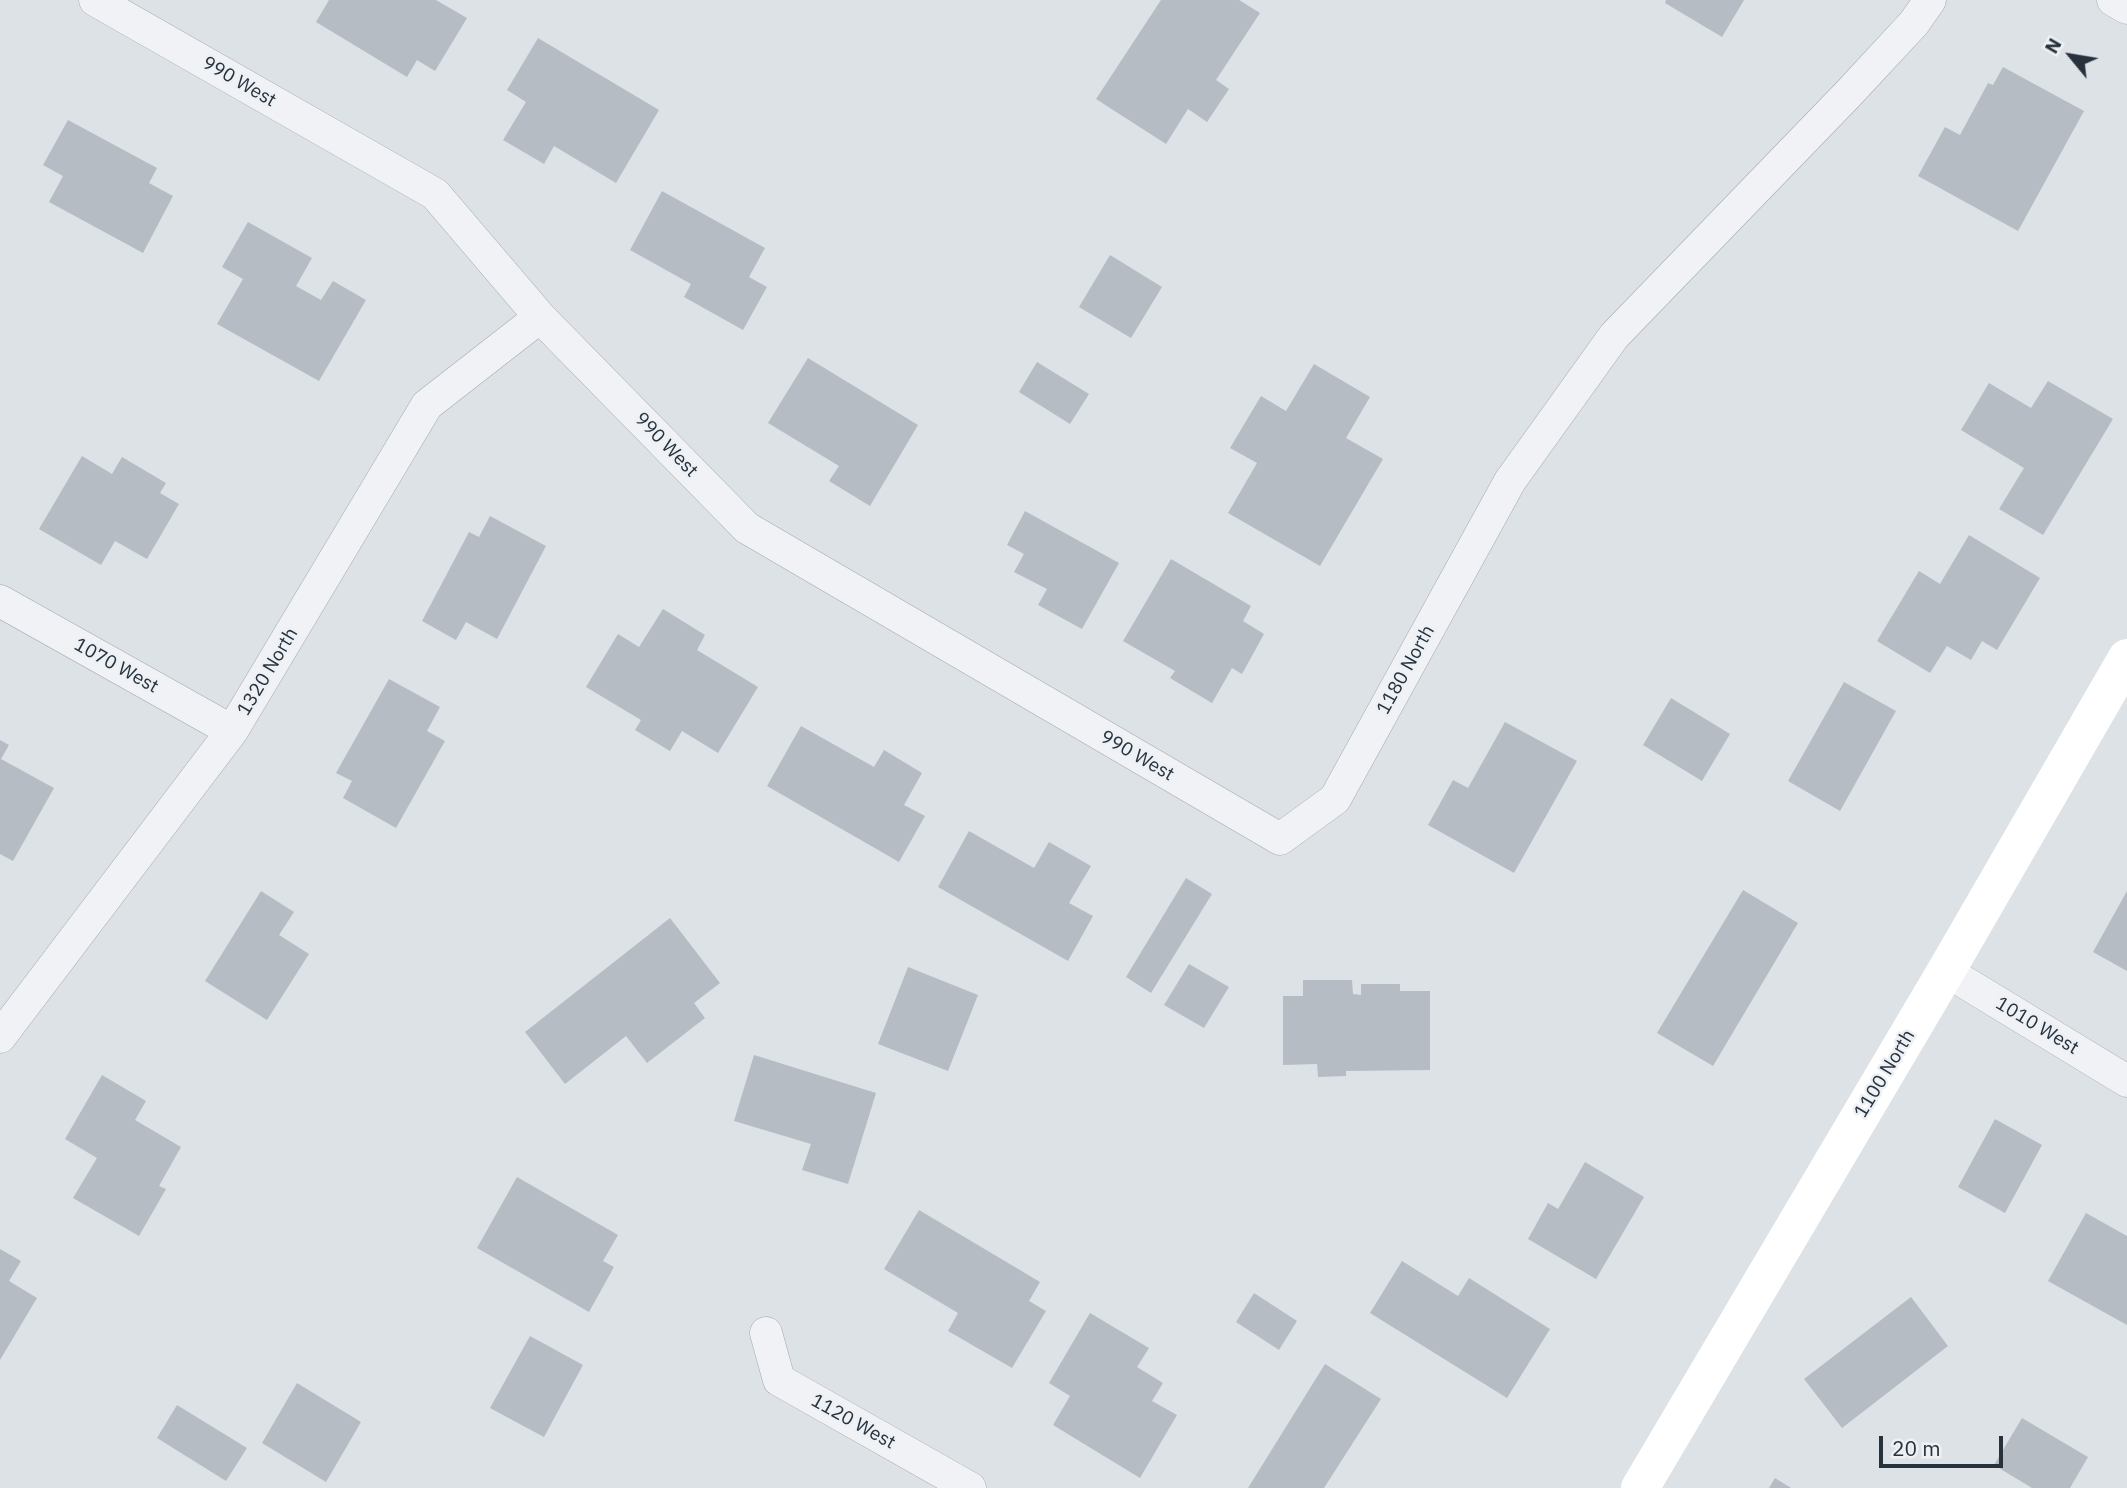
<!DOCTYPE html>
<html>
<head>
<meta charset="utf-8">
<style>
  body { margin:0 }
  #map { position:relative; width:2127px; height:1488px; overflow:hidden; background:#dde2e7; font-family:"IBM Plex Sans",sans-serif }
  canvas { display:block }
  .north { position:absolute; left:2036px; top:21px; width:70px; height:70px; -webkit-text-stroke:5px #edf1f5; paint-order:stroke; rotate:300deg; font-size:19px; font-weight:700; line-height:28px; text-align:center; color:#27323d }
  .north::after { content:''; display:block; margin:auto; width:24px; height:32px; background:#27323d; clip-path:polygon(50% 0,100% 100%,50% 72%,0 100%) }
  .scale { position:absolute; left:1879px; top:1436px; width:124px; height:32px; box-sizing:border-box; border:4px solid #27323d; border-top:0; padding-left:9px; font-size:21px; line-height:24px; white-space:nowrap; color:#27323d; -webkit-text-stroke:5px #edf1f5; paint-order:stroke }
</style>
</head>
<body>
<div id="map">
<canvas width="2127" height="1488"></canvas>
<div class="north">N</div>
<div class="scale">20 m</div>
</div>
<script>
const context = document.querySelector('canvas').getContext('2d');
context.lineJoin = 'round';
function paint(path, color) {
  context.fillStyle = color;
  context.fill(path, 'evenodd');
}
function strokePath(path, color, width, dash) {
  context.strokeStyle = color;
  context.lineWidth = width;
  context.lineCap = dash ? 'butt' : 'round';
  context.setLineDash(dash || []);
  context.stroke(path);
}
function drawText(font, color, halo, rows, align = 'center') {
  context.font = font + ' "IBM Plex Sans",sans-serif';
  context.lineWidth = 5;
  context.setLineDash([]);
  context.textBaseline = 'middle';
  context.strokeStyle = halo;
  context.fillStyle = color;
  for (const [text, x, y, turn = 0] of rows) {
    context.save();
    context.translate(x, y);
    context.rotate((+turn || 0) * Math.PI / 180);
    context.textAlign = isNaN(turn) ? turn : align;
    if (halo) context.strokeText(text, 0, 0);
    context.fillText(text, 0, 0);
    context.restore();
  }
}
const building = new Path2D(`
  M329 0H436L467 18 435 71 417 60 407 77 316 22Z
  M1161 0H1239L1260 13 1216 80 1229 89 1207 122 1188 109 1166 144 1096 99Z
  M1666 0H1744L1722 37 1665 3Z
  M538 38 659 110 616 183 554 146 544 164 503 140 526 102 507 90Z
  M2003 67 2084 111 2018 231 1918 176 1945 127 1960 135 1988 83 1993 85Z
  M68 120 157 168 149 183 173 196 143 253 49 202 63 176 43 165Z
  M662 191 765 248 749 277 767 287 743 330 684 297 691 284 630 250Z
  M248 222 312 258 296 286 321 300 333 281 366 300 319 381 217 324 243 279 222 267Z
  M1110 255 1162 287 1131 338 1079 307Z
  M808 358 918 425 870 506 829 481 839 466 768 423Z
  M1037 362 1089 394 1070 424 1019 392Z
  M1314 364 1370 397 1346 438 1383 459 1320 566 1228 513 1257 463 1230 448 1261 396 1286 411Z
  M2048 381 2113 419 2043 535 1999 509 2024 468 1961 430 1989 383 2031 408Z
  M82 456 112 474 122 457 166 483 160 493 179 504 147 559 115 541 101 565 39 529Z
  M1025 511 1119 563 1082 629 1038 605 1047 589 1014 572 1024 554 1007 545Z
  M490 516 546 546 497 639 466 622 456 640 422 621 469 532 479 537Z
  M1969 535 2040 578 1997 650 1982 641 1971 660 1947 646 1930 673 1877 641 1919 571 1940 584Z
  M1171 559 1251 606 1243 621 1264 634 1242 674 1232 668 1212 703 1170 678 1175 671 1123 641Z
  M663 609 705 635 697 650 758 687 718 753 682 731 670 751 635 730 641 720 586 687 618 634 639 647Z
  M389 679 440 707 427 731 445 741 396 828 343 798 352 781 336 773Z
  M1844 682 1896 711 1840 811 1788 781Z
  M1671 698 1730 734 1702 781 1643 745Z
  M1505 722 1577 761 1514 873 1428 825 1453 780 1468 788Z
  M801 726 874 767 884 750 922 773 904 805 925 816 899 862 767 786Z
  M0 740 9 745 1 759 54 788 13 861 0 854Z
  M969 831 1034 868 1049 842 1091 866 1069 903 1093 916 1068 961 938 887Z
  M1186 878 1212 894 1151 993 1126 977Z
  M1743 890 1798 923 1713 1066 1657 1033Z
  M261 891 294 912 279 935 309 954 267 1020 205 981Z
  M2127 891V971L2093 952Z
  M670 918 720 983 694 1003 705 1018 647 1063 626 1036 565 1084 525 1032Z
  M1189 964 1229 987 1204 1028 1164 1005Z
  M908 967 978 995 948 1071 878 1044Z
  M1303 980H1352L1353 994 1361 995V984H1400V991H1430V1070L1346 1071V1076L1318 1077 1317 1064 1283 1065V996H1303Z
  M754 1055 876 1093 848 1184 802 1170 811 1144 734 1121Z
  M102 1075 146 1101 135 1120 181 1147 159 1186 166 1189 139 1236 73 1198 97 1158 65 1139Z
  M1995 1119 2042 1145 2005 1213 1958 1187Z
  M1585 1162 1644 1197 1596 1279 1528 1239 1548 1203 1558 1209Z
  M517 1177 618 1235 603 1261 614 1267 589 1312 477 1248Z
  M919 1210 1040 1282 1029 1301 1046 1311 1012 1368 948 1331 958 1313 884 1269Z
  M2086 1213 2127 1236V1325L2048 1281Z
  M0 1249 21 1261 9 1281 37 1298 0 1360Z
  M1402 1261 1458 1296 1469 1278 1550 1329 1507 1398 1370 1313Z
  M1254 1293 1297 1321 1279 1350 1236 1322Z
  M1911 1297 1948 1346 1842 1428 1804 1379Z
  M1090 1313 1149 1348 1137 1367 1163 1383 1152 1401 1177 1415 1140 1478 1053 1425 1070 1396 1049 1383Z
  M530 1336 583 1365 544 1437 490 1408Z
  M1325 1364 1381 1399 1324 1488H1248Z
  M297 1383 361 1422 326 1482 262 1443Z
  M177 1405 247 1448 226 1481 157 1438Z
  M2022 1418 2088 1457 2070 1488H2032L1994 1465Z
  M1775 1478 1791 1488H1769Z`);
const street = new Path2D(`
  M95 0 435 194 540 317 747 528 1280 839 1335 799 1510 481 1614 336 1849 93 1914 23 1930 0
  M2113 0 2127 8
  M0 601 232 731
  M1946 971 2127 1081
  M0 1037 232 731 427 405 540 317
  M766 1333 779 1380 970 1488`);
const secondary = new Path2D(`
  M1640 1488 1946 971 2127 658`);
const streetNames = [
  ["990 West",239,82,30],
  ["990 West",666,445,46],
  ["1070 West",116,666,29],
  ["1180 North",1406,670,-61],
  ["1320 North",268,672,-59],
  ["990 West",1137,756,30],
  ["1010 West",2037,1026,31],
  ["1100 North",1885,1074,-59],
  ["1120 West",853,1422,29]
];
paint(building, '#b5bcc3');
strokePath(street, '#a3aab1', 33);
strokePath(street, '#f0f2f5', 32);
strokePath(secondary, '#fff', 38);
drawText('19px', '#27323d', '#edf1f5', streetNames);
</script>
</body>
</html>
